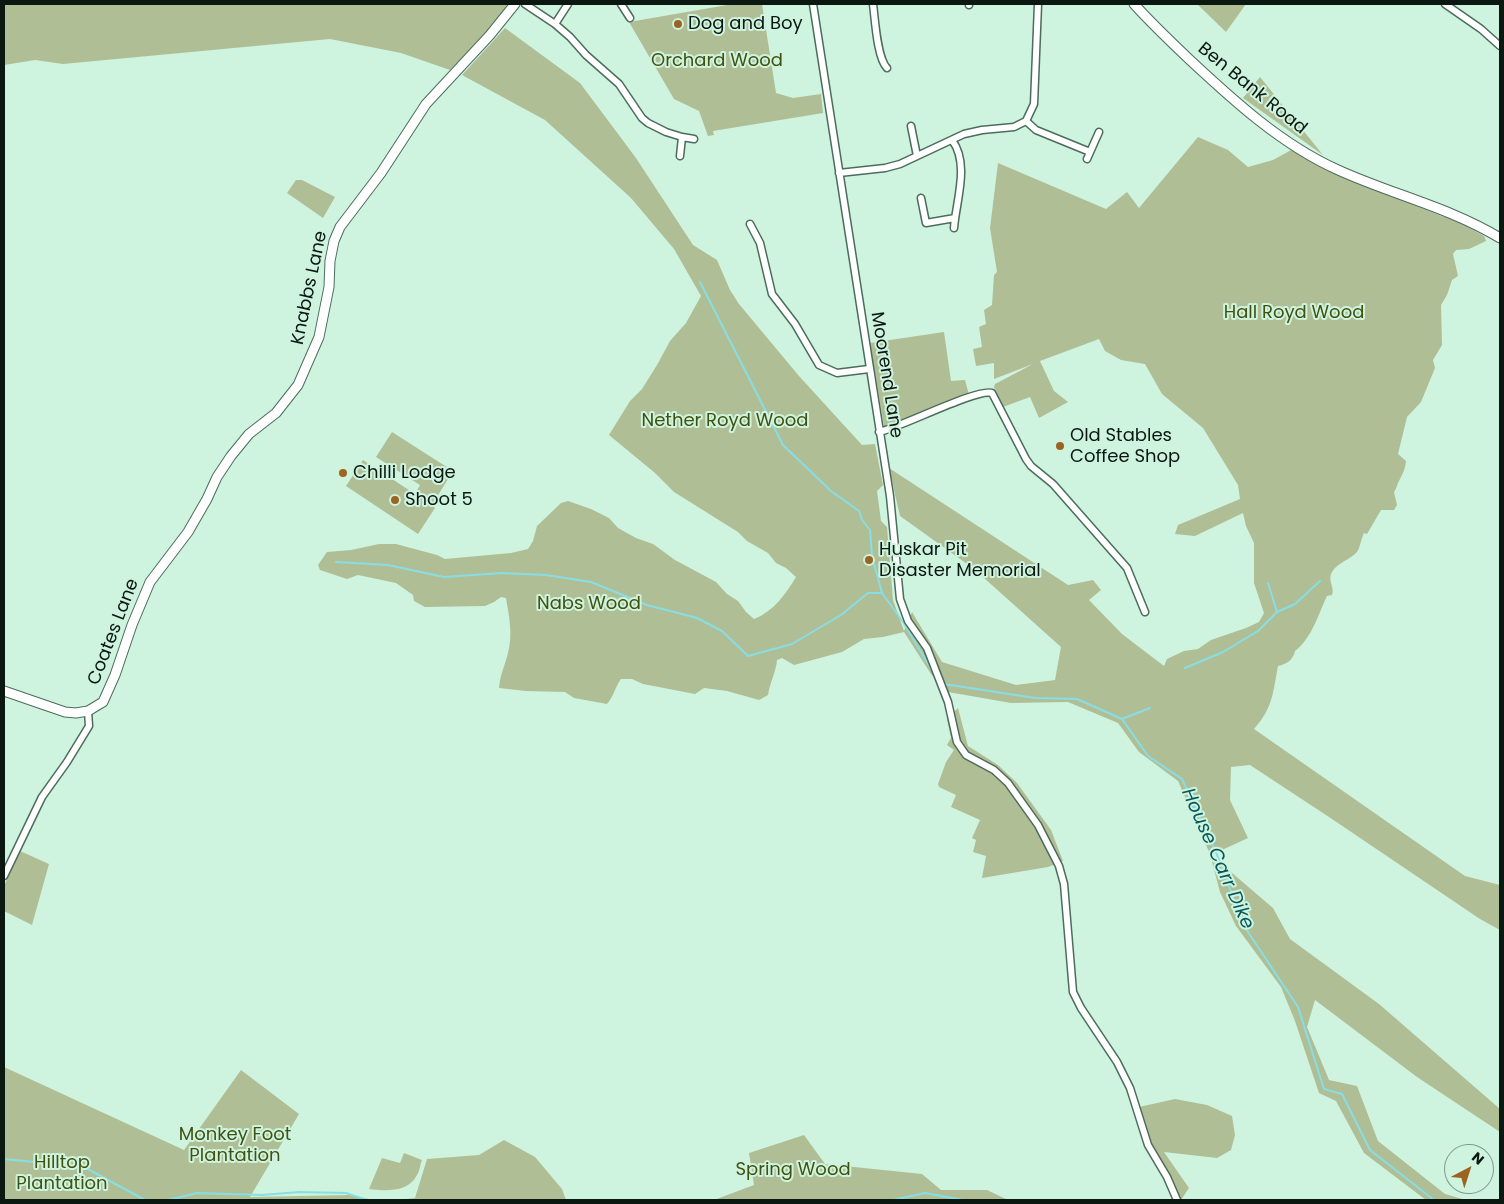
<!DOCTYPE html>
<html>
<head>
<meta charset="utf-8">
<style>
  body { margin:0 }
  #map { position:relative; width:1504px; height:1204px; overflow:hidden; background:#cef3df; font-family:Poppins,sans-serif }
  canvas { display:block }
  .frame { position:absolute; inset:0; border:5px solid #0b1812; pointer-events:none }
  .north { position:absolute; left:1444px; top:1144px; width:50px; height:50px; box-sizing:border-box; background:#cef3df; border:1px solid #809b8d; border-radius:50%; rotate:40deg; font-size:14px; font-weight:700; line-height:20px; text-align:center; color:#0b1812 }
  .north::after { content:''; display:block; margin:auto; width:18px; height:22px; background:#9c6321; clip-path:polygon(50% 0,100% 100%,50% 72%,0 100%) }
</style>
</head>
<body>
<div id="map">
<canvas width="1504" height="1204"></canvas>
<div class="frame"></div>
<div class="north">N</div>
</div>
<script>
const context = document.querySelector('canvas').getContext('2d');
context.lineJoin = 'round';
function paint(path, color) {
  context.fillStyle = color;
  context.fill(path, 'evenodd');
}
function strokePath(path, color, width, dash) {
  context.strokeStyle = color;
  context.lineWidth = width;
  context.lineCap = dash ? 'butt' : 'round';
  context.setLineDash(dash || []);
  context.stroke(path);
}
function drawText(font, color, halo, rows, align = 'center') {
  context.font = font + ' Poppins,sans-serif';
  context.lineWidth = 4;
  context.setLineDash([]);
  context.textBaseline = 'middle';
  context.strokeStyle = halo;
  context.fillStyle = color;
  for (const [text, x, y, turn = 0] of rows) {
    context.save();
    context.translate(x, y);
    context.rotate((+turn || 0) * Math.PI / 180);
    context.textAlign = isNaN(turn) ? turn : align;
    if (halo) context.strokeText(text, 0, 0);
    context.fillText(text, 0, 0);
    context.restore();
  }
}
const green = new Path2D(`
  M4 4H505L507 5 495 24 450 70 401 53 330 39 63 64 35 60 4 65Z
  M733 4H762L776 93 793 98 821 94 823 113 713 131 714 135 708 136 699 111 674 99 629 22Z
  M1197 4H1246L1226 32Z
  M505 28 580 83 636 158 693 245 717 260 730 290 739 304 799 376 862 445 875 444 883 485 877 491 881 521 887 527 893 600 904 631 912 612 942 662 1016 685 1055 680 1061 647 974 569 900 516 889 468 1068 585 1093 580 1101 590 1089 600 1122 634 1164 666 1167 659 1184 651 1198 649 1211 640 1246 628 1259 622 1264 613 1254 583V543L1246 526 1243 513 1195 536 1175 534 1178 525 1240 499 1238 485 1203 428 1162 394 1145 364 1121 360 1105 351 1099 339 1040 361 1054 391 1068 402 1039 418 1030 397 1003 407 994 387 995 384 1033 364 994 379V363L976 366 973 349 982 347 979 327 986 324 984 310 992 305 994 275 997 272 990 228 998 163 1106 209 1127 192 1139 208 1198 137 1228 150 1248 167 1273 160 1293 149 1417 206 1444 217H1451L1484 236 1486 241 1469 249 1456 250 1453 254 1458 276 1452 280 1447 295 1441 305 1442 345 1433 360 1435 368 1421 402 1407 417 1398 454 1406 461C1405 470 1403 473 1399 481 1397 484 1397 488 1394 492L1397 505 1394 510H1381L1367 534 1364 533C1361 539 1360 548 1357 552 1350 560 1338 562 1332 572 1327 580 1335 588 1332 595L1327 596C1318 615 1312 638 1295 651 1293 660 1287 664 1278 666 1273 692 1273 708 1254 729L1465 876 1500 885V930L1480 919 1332 819 1250 765 1231 767 1230 800 1248 838 1211 855 1273 908 1290 939 1379 1004 1500 1109V1132L1417 1077 1315 1000 1307 1027 1329 1080 1357 1086 1378 1141 1445 1194 1466 1200H1426L1364 1153 1336 1101 1319 1093 1295 1021 1281 987 1236 926 1220 892 1210 854 1178 781 1139 752 1118 723 1068 702 1011 703 948 692 931 674 904 632 883 637 864 639 842 652 794 665 782 658 777 660C776 672 770 682 768 695L759 700 727 691 704 688 695 694 643 684 632 679H621C615 687 614 696 607 704L574 698 565 692 526 691 499 688C500 675 505 665 508 653 513 633 509 617 506 598L501 597 494 602 485 606 425 607 414 601 413 595 396 583 358 575 347 579 320 570 318 565 327 552 351 550 379 544H396L437 555 445 559 511 553 528 549 533 541 537 526 561 503 568 501 591 509 609 518 618 528 636 538 653 544 675 560 716 582 727 594 738 601 746 612 754 619C774 611 785 595 796 577L786 568 776 563 768 553 747 541 738 532 674 492 655 473 609 435 630 401 642 389 657 365 670 341 686 323 701 296 674 249 631 198 545 120 462 75Z
  M1260 77 1323 155 1243 98Z
  M296 180H302L335 197 323 218 287 193Z
  M944 332 951 381 965 380 969 395 884 426 870 343Z
  M392 432 453 471 432 505 435 508 418 534 346 486 363 460 415 494 420 485 376 457Z
  M958 708 968 746 998 765 1017 783 1051 830 1063 861 1048 867 982 878 986 856 973 852 976 840 972 838 980 820 951 807 956 795 939 787 938 784 946 762 954 750 947 745 951 738 947 719Z
  M20 851 49 864 32 925 4 911V886Z
  M4 1067 184 1150 241 1070 299 1114 250 1197 350 1195 373 1200H4Z
  M1175 1099 1207 1105 1232 1116 1235 1135 1231 1150 1217 1158 1164 1152 1189 1188 1181 1200 1150 1144 1139 1107Z
  M804 1135 825 1164 922 1174 941 1190H987L1008 1200H714L754 1185 749 1153Z
  M504 1140 535 1157 562 1189 566 1200H396L415 1198 427 1159 479 1155Z
  M404 1153 422 1160C420 1164 420 1171 417 1175 408 1193 385 1191 369 1189L382 1158 400 1163Z`);
const stream = new Path2D(`
  M700 282 783 445 831 491 859 511 862 520 870 530 872 556 882 593 903 622 933 672
  M336 562 388 565 444 577 502 573 546 575 591 582 647 605 697 618 722 631 748 656 792 644 841 615 868 593H882
  M1268 583 1277 612
  M1185 668 1223 652 1258 631 1277 612 1295 604 1320 581
  M944 684 1035 698 1077 699 1122 719 1148 756 1182 779 1218 857 1244 926 1298 1007 1324 1089 1342 1094 1370 1150 1434 1200
  M1122 719 1150 708
  M4 1159 84 1167 145 1200
  M168 1200 197 1193 262 1195 299 1192 346 1193 367 1200
  M893 1200 925 1193 963 1200`);
const minor = new Path2D(`
  M525 4 555 24 570 37 586 55 619 84 642 118 648 123 666 132 682 137 680 156
  M621 4 630 18
  M813 4 890 496 900 599 908 621 927 648 948 702 957 742 966 755 994 770 1008 783 1038 825 1059 866 1064 884 1073 992 1081 1008 1117 1062 1130 1088 1148 1145 1167 1177 1177 1200
  M873 4C875 19 877 58 887 68
  M1445 4 1481 29 1500 46
  M969 5V4
  M555 24 568 4
  M1026 121 1036 130 1090 152
  M911 126 917 156
  M682 137 694 139
  M952 140C970 164 956 201 954 228
  M1087 159 1099 132
  M839 173 885 168 900 164 964 134 982 130 1014 127 1026 121 1034 104 1038 4
  M921 198 926 223 955 218
  M750 224 760 243 772 294 795 324 819 365 837 373 869 369
  M879 432C902 427 977 388 992 393L1026 459 1031 466 1053 484 1127 568 1145 612
  M4 876 42 797 67 762 89 726 88 711`);
const major = new Path2D(`
  M1134 4C1152 24 1171 42 1190 60 1234 101 1281 144 1336 169 1390 194 1449 207 1500 238
  M4 691 65 712 76 713 88 711 103 702 115 675 132 625 150 582 188 532 207 499 217 477 231 456 249 434 276 413 298 385 319 337 329 287 330 261 334 241 340 227 381 173 426 104 490 35 515 4`);
const markers = [
  [678,24,5,"#9c6321"],
  [1060,446,5,"#9c6321"],
  [343,473,5,"#9c6321"],
  [395,500,5,"#9c6321"],
  [869,560,5,"#9c6321"]
];
const poiNames = [
  ["Dog and Boy",688,24],
  ["Old Stables",1070,436],
  ["Coffee Shop",1070,457],
  ["Chilli Lodge",353,473],
  ["Shoot 5",405,500],
  ["Huskar Pit",879,550],
  ["Disaster Memorial",879,571]
];
const parkNames = [
  ["Orchard Wood",717,61],
  ["Hall Royd Wood",1294,313],
  ["Nether Royd Wood",725,421],
  ["Nabs Wood",589,604],
  ["Monkey Foot",235,1135],
  ["Plantation",235,1156],
  ["Hilltop",62,1163],
  ["Plantation",62,1184],
  ["Spring Wood",793,1170]
];
const streetNames = [
  ["Ben Bank Road",1252,89,39],
  ["Knabbs Lane",310,288,-78],
  ["Moorend Lane",886,375,81],
  ["Coates Lane",114,632,-69]
];
const waterNames = [
  ["House Carr Dike",1217,859,66]
];
paint(green, '#b0be96');
strokePath(stream, '#87dfe5', 2);
strokePath(minor, '#4c6c5c', 9);
strokePath(major, '#4c6c5c', 11);
strokePath(minor, '#fff', 6);
strokePath(major, '#fff', 9);
for (const [x, y, r, color] of markers) {
  const dot = new Path2D();
  dot.arc(x, y, r, 0, 2 * Math.PI);
  context.fillStyle = color;
  context.fill(dot);
  strokePath(dot, '#cef3df', 2);
}
drawText('18px', '#0b1812', '#cef3df', poiNames, 'left');
drawText('18px', '#41520e', '#cef3df', parkNames);
drawText('18px', '#0b1812', '#cef3df', streetNames);
drawText('italic 19px', '#05585c', '#cef3df', waterNames);
</script>
</body>
</html>
